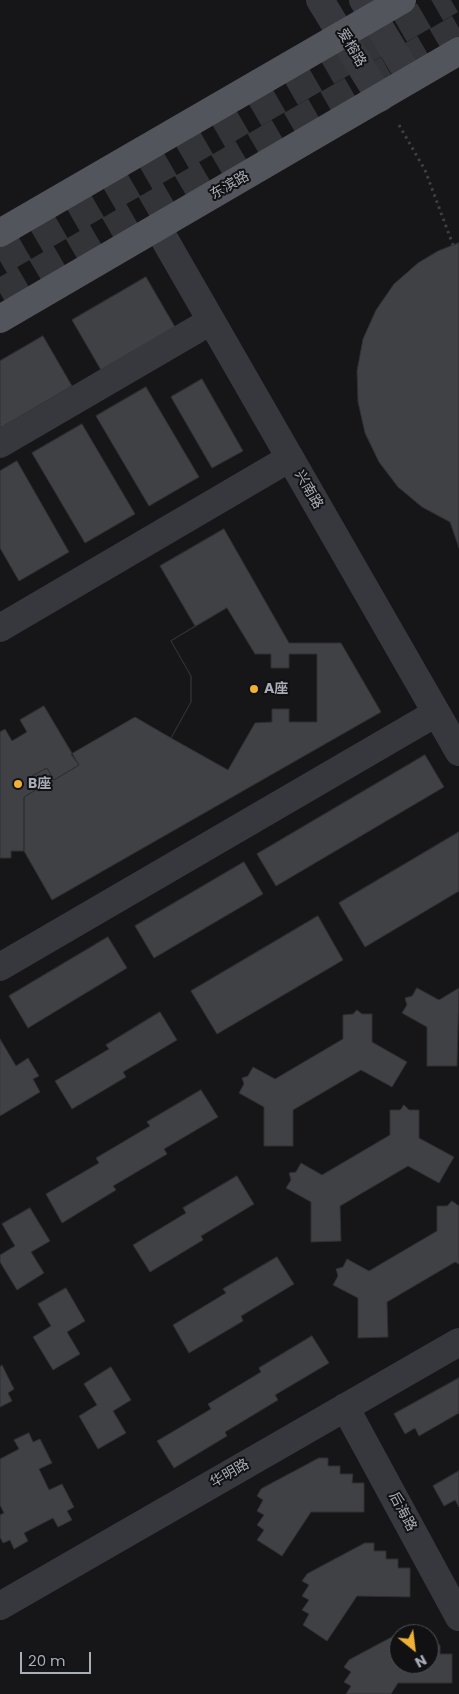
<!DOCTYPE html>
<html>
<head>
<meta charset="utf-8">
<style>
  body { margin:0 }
  #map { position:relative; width:459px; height:1694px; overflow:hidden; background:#161618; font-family:Poppins,sans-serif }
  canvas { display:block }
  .north { position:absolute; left:389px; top:1624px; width:50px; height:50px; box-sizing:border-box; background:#111113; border:1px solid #4d4f55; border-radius:50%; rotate:151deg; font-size:14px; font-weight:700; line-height:20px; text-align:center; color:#a8adb8 }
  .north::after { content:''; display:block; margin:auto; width:18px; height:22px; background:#f2b134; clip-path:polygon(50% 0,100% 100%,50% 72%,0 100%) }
  .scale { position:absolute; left:20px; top:1652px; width:71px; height:22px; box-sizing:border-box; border:2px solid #a8adb8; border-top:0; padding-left:6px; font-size:15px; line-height:18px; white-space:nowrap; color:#a8adb8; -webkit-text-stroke:4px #111113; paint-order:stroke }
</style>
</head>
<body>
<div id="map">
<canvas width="459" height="1694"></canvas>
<div class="north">N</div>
<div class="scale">20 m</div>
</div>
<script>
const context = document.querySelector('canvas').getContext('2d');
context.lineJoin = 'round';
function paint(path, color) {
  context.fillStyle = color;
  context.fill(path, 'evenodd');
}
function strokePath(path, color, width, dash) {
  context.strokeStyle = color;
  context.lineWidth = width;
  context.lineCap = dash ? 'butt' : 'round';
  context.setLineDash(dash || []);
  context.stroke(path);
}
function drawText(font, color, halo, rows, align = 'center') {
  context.font = font + ' Poppins,"Noto Sans SC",sans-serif';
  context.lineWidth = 4;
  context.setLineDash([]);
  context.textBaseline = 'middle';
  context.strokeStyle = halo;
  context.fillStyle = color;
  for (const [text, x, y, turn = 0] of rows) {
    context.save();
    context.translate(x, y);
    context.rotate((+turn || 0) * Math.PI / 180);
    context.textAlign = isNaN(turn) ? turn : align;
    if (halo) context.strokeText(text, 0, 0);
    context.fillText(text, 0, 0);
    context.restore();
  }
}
const building = new Path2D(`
  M459 243V548L450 522 422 507 398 487 379 462 365 433 358 402 357 371 363 339 376 310 394 284 418 263 438 251Z
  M146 277 175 327 101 370 72 320Z
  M43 336 72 386 0 428V361Z
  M202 379 243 451 212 468 171 397Z
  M146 387 199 477 149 506 96 416Z
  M82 424 135 514 85 543 32 453Z
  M17 461 69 552 19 581 0 548V471Z
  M224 529 289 643H341L381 712 52 900 24 851V797L39 788 32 776 47 768 54 780 79 765 71 754 135 717 171 738 191 702V676L171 641 195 626 160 566Z
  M227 608 255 654H271V668H289V654H317V722H289V709H272V722L255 723 228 770 171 738 191 702V676L171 641Z
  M44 706 79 765 54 780 47 768 32 776 39 788 24 797V851H11V858H0V732L5 729 12 741 27 732 20 720Z
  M425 755 444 787 276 886 257 854Z
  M459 832V891L365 947 339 903Z
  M244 862 263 894 154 958 135 926Z
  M318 916 343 960 217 1034 191 991Z
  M108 937 127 968 28 1028 9 996Z
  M417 988 439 1000 459 988 457 1066H427V1027L402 1013 407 1005 405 998 412 996Z
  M357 1010 362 1014H372V1042L407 1062 392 1087 361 1070 293 1110V1146H264V1107L239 1093 244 1084 242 1078 248 1076 253 1067 275 1079 343 1039V1015L353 1014Z
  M160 1012 177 1040 123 1072 126 1077 72 1109 55 1081 109 1049 106 1045Z
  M0 1039 16 1066 28 1058 39 1076 33 1079 40 1092 0 1116Z
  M201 1090 218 1117 164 1149 167 1154 113 1186 116 1190 62 1223 46 1194 99 1163 96 1158 150 1126 147 1122Z
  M404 1105 409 1110H419V1138L454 1157 439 1183 408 1166 340 1206 341 1241 311 1242V1202L286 1188 291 1180 289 1173 296 1172 301 1163 322 1175 390 1135V1110H400Z
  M237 1176 254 1204 201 1236 203 1240 150 1272 133 1245 186 1213 183 1208Z
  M452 1201 459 1206V1264L455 1262 387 1302 388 1337 358 1338V1298L333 1285 338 1276 336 1269 343 1267 347 1259 369 1271 437 1231V1206H447Z
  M30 1208 50 1241 31 1252 44 1273 17 1290 0 1262V1255L15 1246 2 1224Z
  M277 1257 294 1284 241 1316 243 1321 189 1353 173 1325 226 1293 223 1289Z
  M66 1288 85 1321 67 1332 80 1354 53 1370 33 1337 51 1326 38 1304Z
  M312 1336 329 1363 275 1395 278 1400 225 1432 227 1436 174 1468 157 1441 211 1409 208 1404 261 1372 259 1368Z
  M2 1365 14 1389 8 1393 12 1401 0 1407V1367Z
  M111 1367 131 1400 113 1411 126 1433 98 1449 79 1416 97 1405 84 1384Z
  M459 1378V1413L419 1436 415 1428 405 1434 394 1414Z
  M29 1433 33 1442 40 1439 52 1463 39 1469 49 1490 62 1484 74 1507 67 1511 72 1520 58 1527 53 1518 24 1533 28 1541 14 1549 10 1540 3 1543 0 1537V1515L4 1513 0 1505V1459L19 1449 14 1440Z
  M319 1458H328V1466H340V1474H353L352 1483H364V1512H311L282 1556 257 1540 264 1530 257 1525 264 1515 257 1511 263 1500 257 1496 261 1489Z
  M459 1471V1507L455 1500 444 1506 433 1486Z
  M365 1543H374V1551H386V1559H398V1568H410V1597L357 1596 327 1641 303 1625 309 1614 302 1610 309 1600 302 1596 309 1585 302 1581 307 1574Z
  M407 1629H416V1634H399V1664H429V1645H440V1654H452V1683H398L391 1694H346L351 1686 344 1682 351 1672 344 1667 349 1660Z`);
const highwayTunnel = new Path2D(`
  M0 261 451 0
  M0 293 459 28`);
const path = new Path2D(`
  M399 125 425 170 453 245`);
const minor = new Path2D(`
  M320 0 380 98
  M363 0 411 79
  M158 228 459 752
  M0 444 211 321
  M0 628 290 458
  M0 967 436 713
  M345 1407 459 1617
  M0 1606 459 1342`);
const major = new Path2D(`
  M0 233 402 0
  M0 319 459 51`);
const markers = [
  [254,689,5,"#f2b134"],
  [18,784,5,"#f2b134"]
];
const streetNames = [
  ["爱榕路",351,48,59],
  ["东滨路",230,186,-30],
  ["兴南路",308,490,60],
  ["华明路",230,1474,-30],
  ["后海路",402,1512,62]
];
const poiNames = [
  ["A座",264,689],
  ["B座",28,784]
];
paint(building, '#404145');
strokePath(building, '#303034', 1);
strokePath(highwayTunnel, '#333438', 28, [28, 14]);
strokePath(path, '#3d3f44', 3, [2.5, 4]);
strokePath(minor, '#37383d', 28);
strokePath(major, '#53555c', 28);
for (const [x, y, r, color] of markers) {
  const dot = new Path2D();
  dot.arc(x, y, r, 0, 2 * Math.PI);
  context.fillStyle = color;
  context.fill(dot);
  strokePath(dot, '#111113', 2);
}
drawText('14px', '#a8adb8', '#111113', streetNames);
drawText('bold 14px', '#a8adb8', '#111113', poiNames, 'left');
</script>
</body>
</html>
